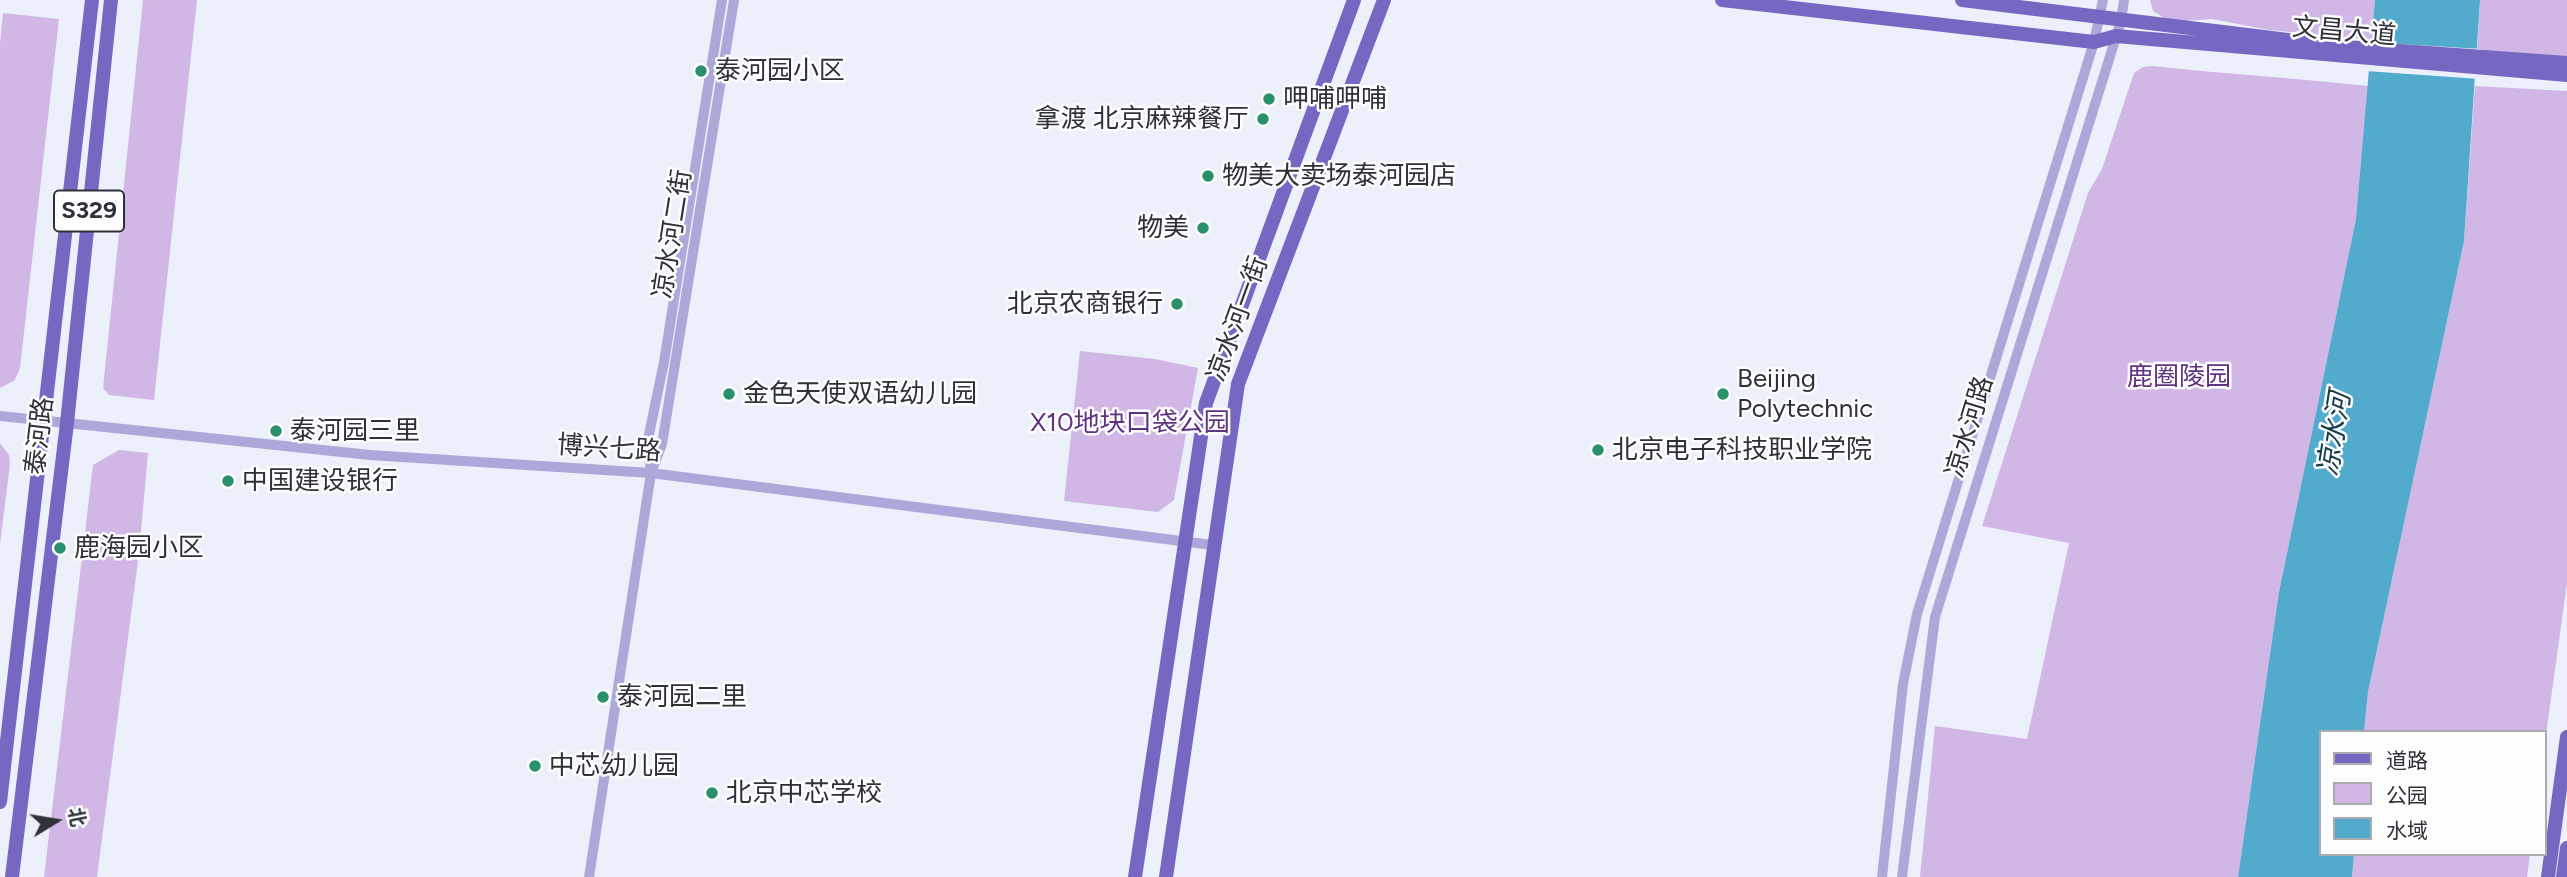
<!DOCTYPE html>
<html>
<head>
<meta charset="utf-8">
<style>
  body { margin:0 }
  #map { position:relative; width:2567px; height:877px; overflow:hidden; background:#ebf0fb; font-family:Figtree,"Noto Sans SC",sans-serif }
  canvas { display:block }
  .legend { position:absolute; left:2319px; top:730px; width:228px; height:126px; box-sizing:border-box; background:#fdfdfd; border:2px solid #aaabae; margin:0; padding:9px 12px; list-style:none; font-size:21px; color:#2e3138 }
  .legend li { display:flex; align-items:center; gap:14px; height:35px }
  .legend b { width:35px; border:2px solid #aaabae }
  .north { position:absolute; left:21px; top:786px; width:70px; height:70px; -webkit-text-stroke:5px #fdfdfd; paint-order:stroke; rotate:79deg; font-size:19px; font-weight:700; line-height:28px; text-align:center; color:#2e3138 }
  .north::after { content:''; display:block; margin:auto; width:24px; height:32px; background:#2e3138; clip-path:polygon(50% 0,100% 100%,50% 72%,0 100%) }
</style>
</head>
<body>
<div id="map">
<canvas width="2567" height="877"></canvas>
<ul class="legend">
<li><b style="height:9px;background:#7668c2"></b>道路</li>
<li><b style="height:19px;background:#d0b7e5"></b>公园</li>
<li><b style="height:19px;background:#52aacd"></b>水域</li>
</ul>
<div class="north">北</div>
</div>
<script>
const context = document.querySelector('canvas').getContext('2d');
context.lineJoin = 'round';
function paint(path, color) {
  context.fillStyle = color;
  context.fill(path, 'evenodd');
}
function strokePath(path, color, width, dash) {
  context.strokeStyle = color;
  context.lineWidth = width;
  context.lineCap = dash ? 'butt' : 'round';
  context.setLineDash(dash || []);
  context.stroke(path);
}
function drawText(font, color, halo, rows, align = 'center') {
  context.font = font + ' Figtree,"Noto Sans SC",sans-serif';
  context.lineWidth = 5;
  context.setLineDash([]);
  context.textBaseline = 'middle';
  context.strokeStyle = halo;
  context.fillStyle = color;
  for (const [text, x, y, turn = 0] of rows) {
    context.save();
    context.translate(x, y);
    context.rotate((+turn || 0) * Math.PI / 180);
    context.textAlign = isNaN(turn) ? turn : align;
    if (halo) context.strokeText(text, 0, 0);
    context.fillText(text, 0, 0);
    context.restore();
  }
}
const green = new Path2D(`
  M143 0H197L154 400 109 395 103 388Z
  M2150 0H2375L2372 40 2269 30 2212 19 2171 22 2153 11Z
  M2480 0H2567V59L2477 53Z
  M3 13 59 19 20 368 15 380 0 388V44Z
  M2153 66C2225 74 2296 78 2368 86L2356 219 2279 592 2238 877H1920L1935 726 2027 739 2069 543 1982 526 2088 193 2102 169 2134 73 2143 67Z
  M2475 86 2567 91V583L2544 749V732H2364L2368 692 2464 241Z
  M1080 351 1155 359 1198 368 1174 500 1158 512 1064 501Z
  M0 443 9 455 10 464 0 544Z
  M119 450 148 453 139 553 97 877H44L93 465Z
  M2354 854H2530L2527 877H2352Z`);
const water = new Path2D(`
  M2375 0H2480L2464 241 2368 692 2364 732H2320V854H2354L2352 877H2238L2279 592 2356 219Z`);
const pier = new Path2D(`
  M2368 42 2481 49 2479 79 2366 71Z`);
const minor = new Path2D(`
  M0 416 370 455 651 473 1212 545
  M651 470 647 444 664 362 722 0
  M589 877 651 473 662 444 734 0
  M1882 877 1903 684 1917 614 2094 42 2103 0
  M1902 877 1935 617 2121 21 2124 0`);
const major = new Path2D(`
  M1722 0 2094 42 2116 36 2567 75
  M1962 0 2345 47 2567 63
  M0 802 92 0
  M12 877 67 423 111 0
  M1135 877 1206 403 1354 0
  M1166 877 1238 384 1384 0
  M2548 877 2567 737
  M2563 877 2567 848`);
const markers = [
  [701,71,7,"#2a906c"],
  [1269,99,7,"#2a906c"],
  [1263,119,7,"#2a906c"],
  [1208,176,7,"#2a906c"],
  [1203,228,7,"#2a906c"],
  [1177,304,7,"#2a906c"],
  [729,394,7,"#2a906c"],
  [1723,394,7,"#2a906c"],
  [276,431,7,"#2a906c"],
  [1598,450,7,"#2a906c"],
  [228,481,7,"#2a906c"],
  [60,548,7,"#2a906c"],
  [603,697,7,"#2a906c"],
  [535,766,7,"#2a906c"],
  [712,793,7,"#2a906c"]
];
const shields = [
  [89,211,70]
];
const shieldNames = [
  ["S329",89,211]
];
const streetNames = [
  ["文昌大道",2344,32,5],
  ["凉水河二街",673,234,-81],
  ["凉水河一街",1238,319,-70],
  ["凉水河路",1970,427,-73],
  ["泰河路",40,436,-83],
  ["博兴七路",609,449,4]
];
const poiNames = [
  ["泰河园小区",715,71],
  ["呷哺呷哺",1283,99],
  ["拿渡 北京麻辣餐厅",1249,119,"right"],
  ["物美大卖场泰河园店",1222,176],
  ["物美",1189,228,"right"],
  ["北京农商银行",1163,304,"right"],
  ["Beijing",1737,379],
  ["Polytechnic",1737,409],
  ["金色天使双语幼儿园",743,394],
  ["泰河园三里",290,431],
  ["北京电子科技职业学院",1612,450],
  ["中国建设银行",242,481],
  ["鹿海园小区",74,548],
  ["泰河园二里",617,697],
  ["中芯幼儿园",549,766],
  ["北京中芯学校",726,793]
];
const parkNames = [
  ["鹿圈陵园",2179,377],
  ["X10地块口袋公园",1130,423]
];
const waterNames = [
  ["凉水河",2335,434,-81]
];
paint(green, '#d0b7e5');
paint(water, '#52aacd');
paint(pier, '#ebf0fb');
strokePath(minor, '#aca8da', 10);
strokePath(major, '#7668c2', 14);
for (const [x, y, r, color] of markers) {
  const dot = new Path2D();
  dot.arc(x, y, r, 0, 2 * Math.PI);
  context.fillStyle = color;
  context.fill(dot);
  strokePath(dot, '#fdfdfd', 2.5);
}
for (const [x, y, w] of shields) {
  const box = new Path2D();
  box.roundRect(x - w / 2, y - 20.5, w, 41, 5);
  context.fillStyle = '#fdfdfd';
  context.fill(box);
  strokePath(box, '#2e3138', 2);
}
drawText('bold 24px', '#2e3138', null, shieldNames);
drawText('26px', '#2e3138', '#fdfdfd', streetNames);
drawText('26px', '#2e3138', '#fdfdfd', poiNames, 'left');
drawText('26px', '#603380', '#fdfdfd', parkNames);
drawText('italic 28px', '#163d4d', '#fdfdfd', waterNames);
</script>
</body>
</html>
